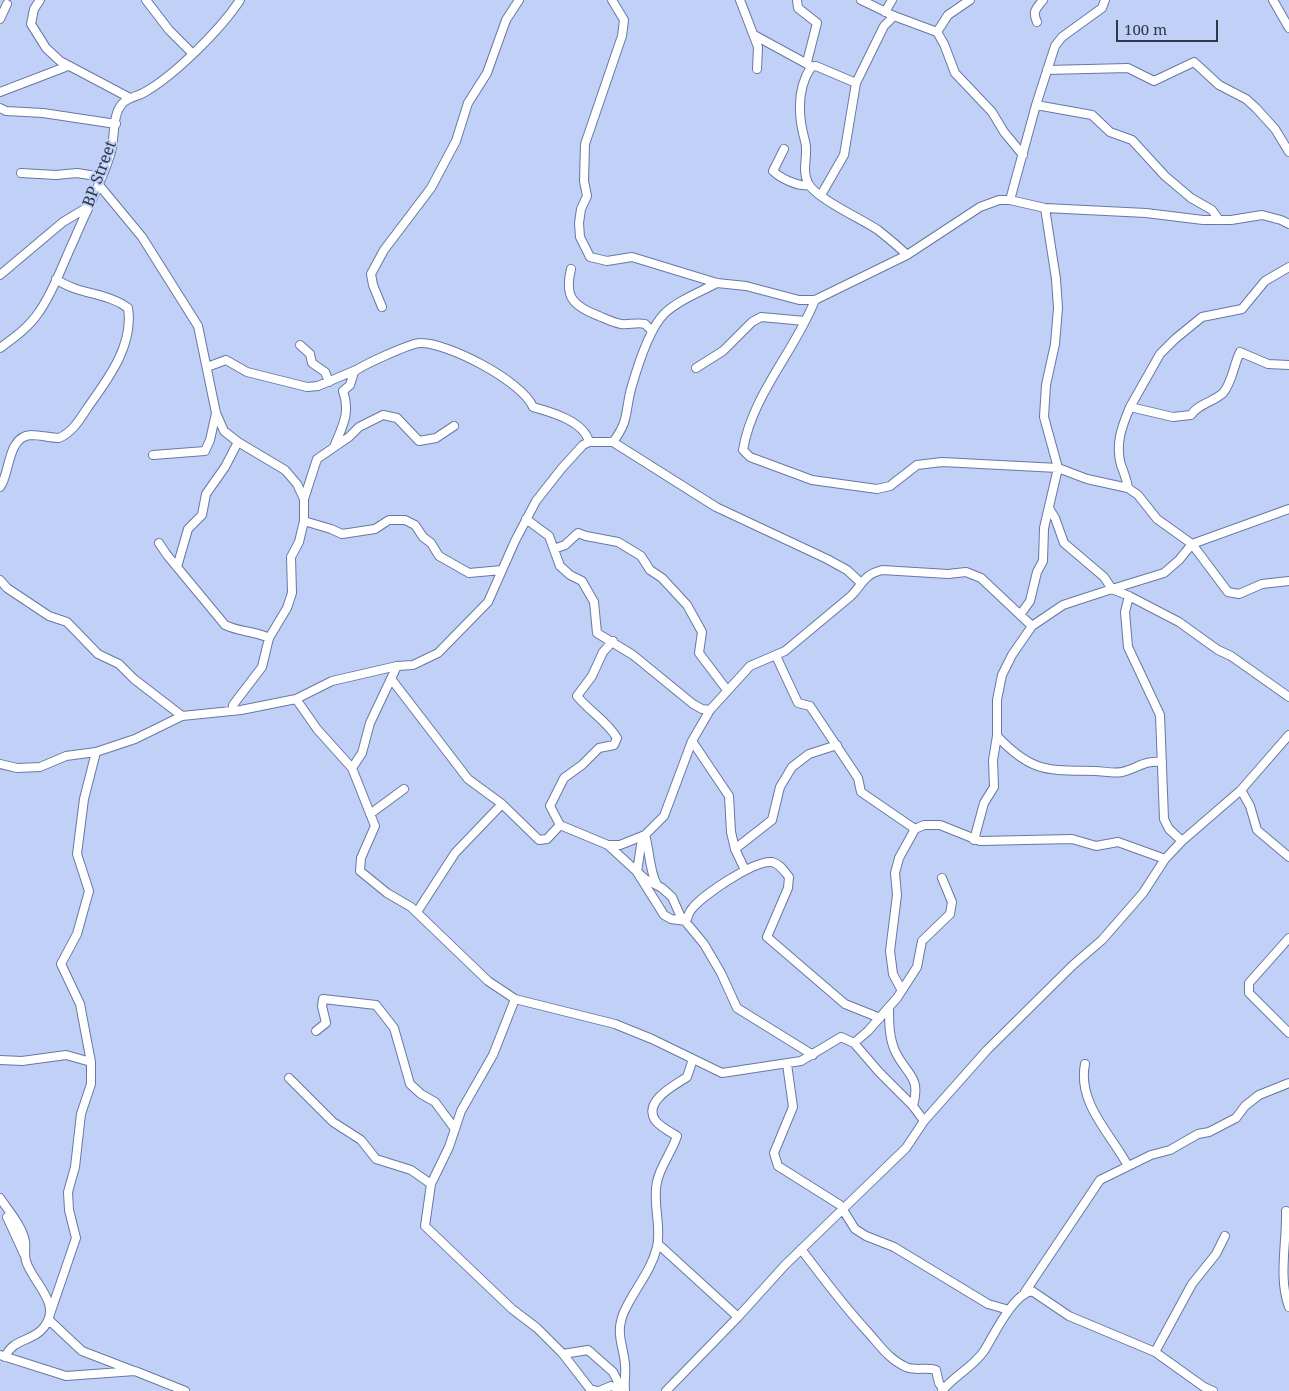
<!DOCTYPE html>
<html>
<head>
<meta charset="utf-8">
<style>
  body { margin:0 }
  #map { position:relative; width:1289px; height:1391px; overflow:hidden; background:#c1d0f6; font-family:"Noto Serif",serif }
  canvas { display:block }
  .scale { position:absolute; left:1116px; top:20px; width:102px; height:22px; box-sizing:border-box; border:2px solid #30374a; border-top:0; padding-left:6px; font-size:15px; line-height:18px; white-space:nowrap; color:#30374a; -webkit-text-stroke:4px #c1d0f6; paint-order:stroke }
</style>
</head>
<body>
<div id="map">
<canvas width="1289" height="1391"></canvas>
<div class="scale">100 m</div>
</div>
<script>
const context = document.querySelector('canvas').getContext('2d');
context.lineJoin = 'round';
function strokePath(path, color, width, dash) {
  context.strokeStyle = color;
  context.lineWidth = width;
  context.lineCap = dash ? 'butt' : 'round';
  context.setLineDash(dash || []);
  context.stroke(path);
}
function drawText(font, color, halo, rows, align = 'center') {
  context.font = font + ' "Noto Serif",serif';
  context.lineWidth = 4;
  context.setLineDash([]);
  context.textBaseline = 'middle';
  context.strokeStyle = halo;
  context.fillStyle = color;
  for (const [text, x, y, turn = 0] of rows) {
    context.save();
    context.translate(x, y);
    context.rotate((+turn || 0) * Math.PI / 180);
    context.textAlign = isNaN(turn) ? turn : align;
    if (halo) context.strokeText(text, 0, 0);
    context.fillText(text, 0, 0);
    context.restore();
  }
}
const minor = new Path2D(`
  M40 0 34 9 31 24 46 48 60 61 130 98
  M146 0 169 30 193 54
  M612 0 624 20 622 36 585 144 584 181 587 196 581 209 579 223 580 237 590 257 607 261 632 257 717 283 746 286 799 300H815L907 255 980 207 999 200H1010L1045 208 1146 213 1203 220H1231L1262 215 1281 220 1289 224
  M740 0 758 47 757 69
  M797 0 798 8 817 23 807 62
  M861 0 894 16 937 32 944 44 955 73 992 112 1004 132 1023 155
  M1273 0 1289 28
  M885 12 892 0
  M0 19 7 4
  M1037 22C1032 11 1036 9 1043 0
  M937 32 948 15 970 0
  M754 35 809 65
  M1047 70 1128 68 1154 81 1194 62 1219 85 1246 99 1256 108 1275 129 1289 152
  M856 83 816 66 811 67C796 90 798 116 805 141 809 155 801 169 808 183 815 198 862 219 878 230 888 238 898 246 907 255
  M0 92 68 66
  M1036 105 1092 115 1110 132 1132 140 1165 176 1191 198 1212 210 1219 220
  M0 108 6 111 43 113 116 124
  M784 149 773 171C780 178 798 187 809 185
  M21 173 56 175 77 173 102 177
  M99 185 142 237 198 326 216 413 224 431 238 442 285 470 297 484 304 499V521L299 542 291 557 292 593 287 608 269 638 262 667 233 705V711
  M821 195 844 155 856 83 884 26 894 16
  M1010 200 1036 105 1055 46 1062 37 1102 8 1105 0
  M571 269C564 297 573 306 599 316 606 319 614 323 621 324 629 325 637 322 645 324L652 331
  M0 275 63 222 88 207
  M815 300C795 351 752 395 743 450L750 457 812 480 877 489 890 486 917 465 942 462 1058 468 1087 479 1128 488 1138 495 1157 519 1192 544 1228 592 1239 594 1262 584 1289 581
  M382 307 373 285 371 274 384 250 431 188 456 141 468 103 487 73 506 20 519 0
  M300 345 310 354 312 363 325 372 329 382
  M0 348C15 337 29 327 39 312 54 291 63 263 74 240 86 211 102 182 111 152 115 138 112 115 122 104 128 97 137 97 145 92 175 75 221 29 240 0
  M207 367 226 360 247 372 307 387 318 386 356 370
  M696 368 723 351 752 322 761 317 805 321
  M1130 407 1160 354 1175 339 1202 317 1242 309 1265 281 1289 267
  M613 442C629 421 625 412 631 389 637 368 649 329 664 314 677 301 700 292 717 283
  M334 447C342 427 351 413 343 391L350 385 354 372C360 366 411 343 420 343 447 342 522 381 533 407 551 412 584 421 589 442
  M153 455 205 451 210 440 216 413
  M0 487C10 475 7 436 31 435 41 435 50 438 59 438 73 432 80 419 88 407 108 379 134 345 128 308 107 292 78 295 56 279
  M1128 488C1127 480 1124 473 1121 465 1115 444 1122 426 1130 407L1173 417 1191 415C1199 403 1212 403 1223 393 1232 383 1234 364 1240 352L1268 364 1289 365
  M304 499 317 459 349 437 359 427 383 415 397 418 419 441 436 438 454 426
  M1049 508 1055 518 1064 543 1104 577 1112 589 1164 573 1179 560 1192 544 1289 509
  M526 519 549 536 560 566 570 575 582 581 594 602 597 633 633 655 693 704 702 709 710 710
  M304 521 331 529 342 534 375 529 389 520H405L415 525 423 537 431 543 439 556 469 573 502 570
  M159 543 167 555 225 625C239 632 255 631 269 638
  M554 549 565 545 578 533 586 536 618 542 641 556 650 570 662 578 687 605 702 632 699 653 727 690
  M177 567 188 529 202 515 206 494 225 467 238 442
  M0 580 7 588 49 616 67 622 98 654 119 664 134 679 182 716 241 710 296 699 317 729 352 768 375 826 361 858 360 871 387 893 411 907 488 981 515 999 615 1024 652 1039 722 1073 801 1061 841 1037 854 1043 879 1072 913 1106 924 1121
  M1129 596 1125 612 1128 647 1160 715 1164 819 1169 829 1182 841
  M1020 615 1030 601 1037 572 1043 561 1044 528 1058 468 1044 417 1046 385 1055 344 1058 308 1056 279 1045 208
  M776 656 798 703 810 706 858 778 861 792 915 829
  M392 680 468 779 502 804 539 840 547 839 560 825 608 845 645 879 662 888 672 897 680 915 704 944 721 973 737 1008 813 1055
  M296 699 332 681 397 666
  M997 736C1032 773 1047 770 1095 771 1104 771 1112 774 1122 772 1138 768 1145 760 1162 762
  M692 741 729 796 731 832 735 849 745 870
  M0 764 17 768 40 767 66 756 96 752 135 739 182 716
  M352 768 362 753 370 723 397 666 413 665 438 653 488 602 515 541 536 501 562 468 583 445 589 442H613L716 507 827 559 847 570 860 582
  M1241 790 1250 806 1257 830 1289 857
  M370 814 404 789
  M560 825 550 806 564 778 582 765 599 748 614 745 617 738C607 721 589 711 577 696L592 676 603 652 613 641
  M974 840 984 803 994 787 993 760 997 736V700L1002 675 1012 655 1032 626 1063 605 1112 589 1129 596 1179 622 1218 650 1231 656 1289 697
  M608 845H620L645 835C650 852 649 870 657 885
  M735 849 772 820 780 787 792 767 809 754 837 745
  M417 912 455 853 502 804
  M1289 938 1249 983V993L1289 1033
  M901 989 893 974 890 951 897 895 895 873 899 858 915 829 924 825H940L980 841 1072 839 1096 846 1118 842 1165 859
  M515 999 493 1055 461 1111 449 1147 431 1184 425 1226 512 1309 537 1328 563 1354 590 1389 597 1391
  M889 1007C889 1023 889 1039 896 1053 908 1076 921 1077 913 1106
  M880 1018 845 1004 767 937 788 888 789 877C784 871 780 864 772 862 754 860 701 896 691 910 689 912 688 917 686 921L671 919 664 915 637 872 641 845 645 835 664 816 692 741 710 710 750 666 785 651 851 596C863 584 863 575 882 570L948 574 966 572 981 578 1032 626
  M316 1031 326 1023 322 1006 323 999 376 1005 394 1028 410 1084 421 1094 435 1102 455 1129
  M854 1043 868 1031 897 998 917 967 922 941 950 914 952 902 942 878
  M0 1060 22 1061 66 1055 91 1062V1084L81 1114 75 1167 68 1192 69 1210 76 1238 50 1314
  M91 1062 80 1004 61 964 77 934 89 891 77 854 84 799 96 752
  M787 1064 793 1107 774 1153 778 1166 840 1205 855 1229 866 1236 894 1247 988 1304 1009 1310
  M1085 1064C1077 1103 1111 1134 1128 1166
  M289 1078 333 1122 361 1140 376 1159 411 1170 431 1184
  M0 1198C8 1210 23 1227 25 1242 26 1248 24 1255 26 1261 32 1282 63 1304 44 1327 33 1342 13 1338 5 1357
  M1286 1211C1287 1242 1278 1278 1289 1307
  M7 1217 24 1254
  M658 1244 738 1317
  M801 1249C822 1277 843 1305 866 1330 879 1344 888 1359 906 1367 914 1371 926 1367 936 1370L939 1383 943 1389
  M1025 1292 1100 1180 1151 1155 1170 1150 1198 1134 1209 1132 1236 1118 1245 1106 1259 1095 1289 1083
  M49 1320 82 1351 134 1371
  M1155 1352 1192 1284 1216 1254 1225 1236
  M563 1354 588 1350 613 1372 621 1388
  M0 1355 66 1376 135 1371 185 1391
  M599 1391 611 1386 623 1390
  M625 1391C624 1382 626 1373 625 1364 623 1344 615 1333 624 1312 634 1289 651 1272 657 1247 662 1226 652 1204 657 1182 660 1166 672 1152 677 1136 670 1132 659 1126 655 1120 643 1101 675 1085 687 1077L693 1059
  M666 1391 738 1317 785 1265 906 1148 924 1121 987 1050 1073 965 1102 940 1143 893 1165 859 1182 841 1241 790 1289 735
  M942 1391C954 1376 973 1367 984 1351 994 1335 1013 1294 1032 1291L1069 1316 1155 1352 1204 1387 1213 1391`);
const streetNames = [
  ["BP Street",100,174,-70]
];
strokePath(minor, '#6778a3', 10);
strokePath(minor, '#fff', 8);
drawText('16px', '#30374a', '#c1d0f6', streetNames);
</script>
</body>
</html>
